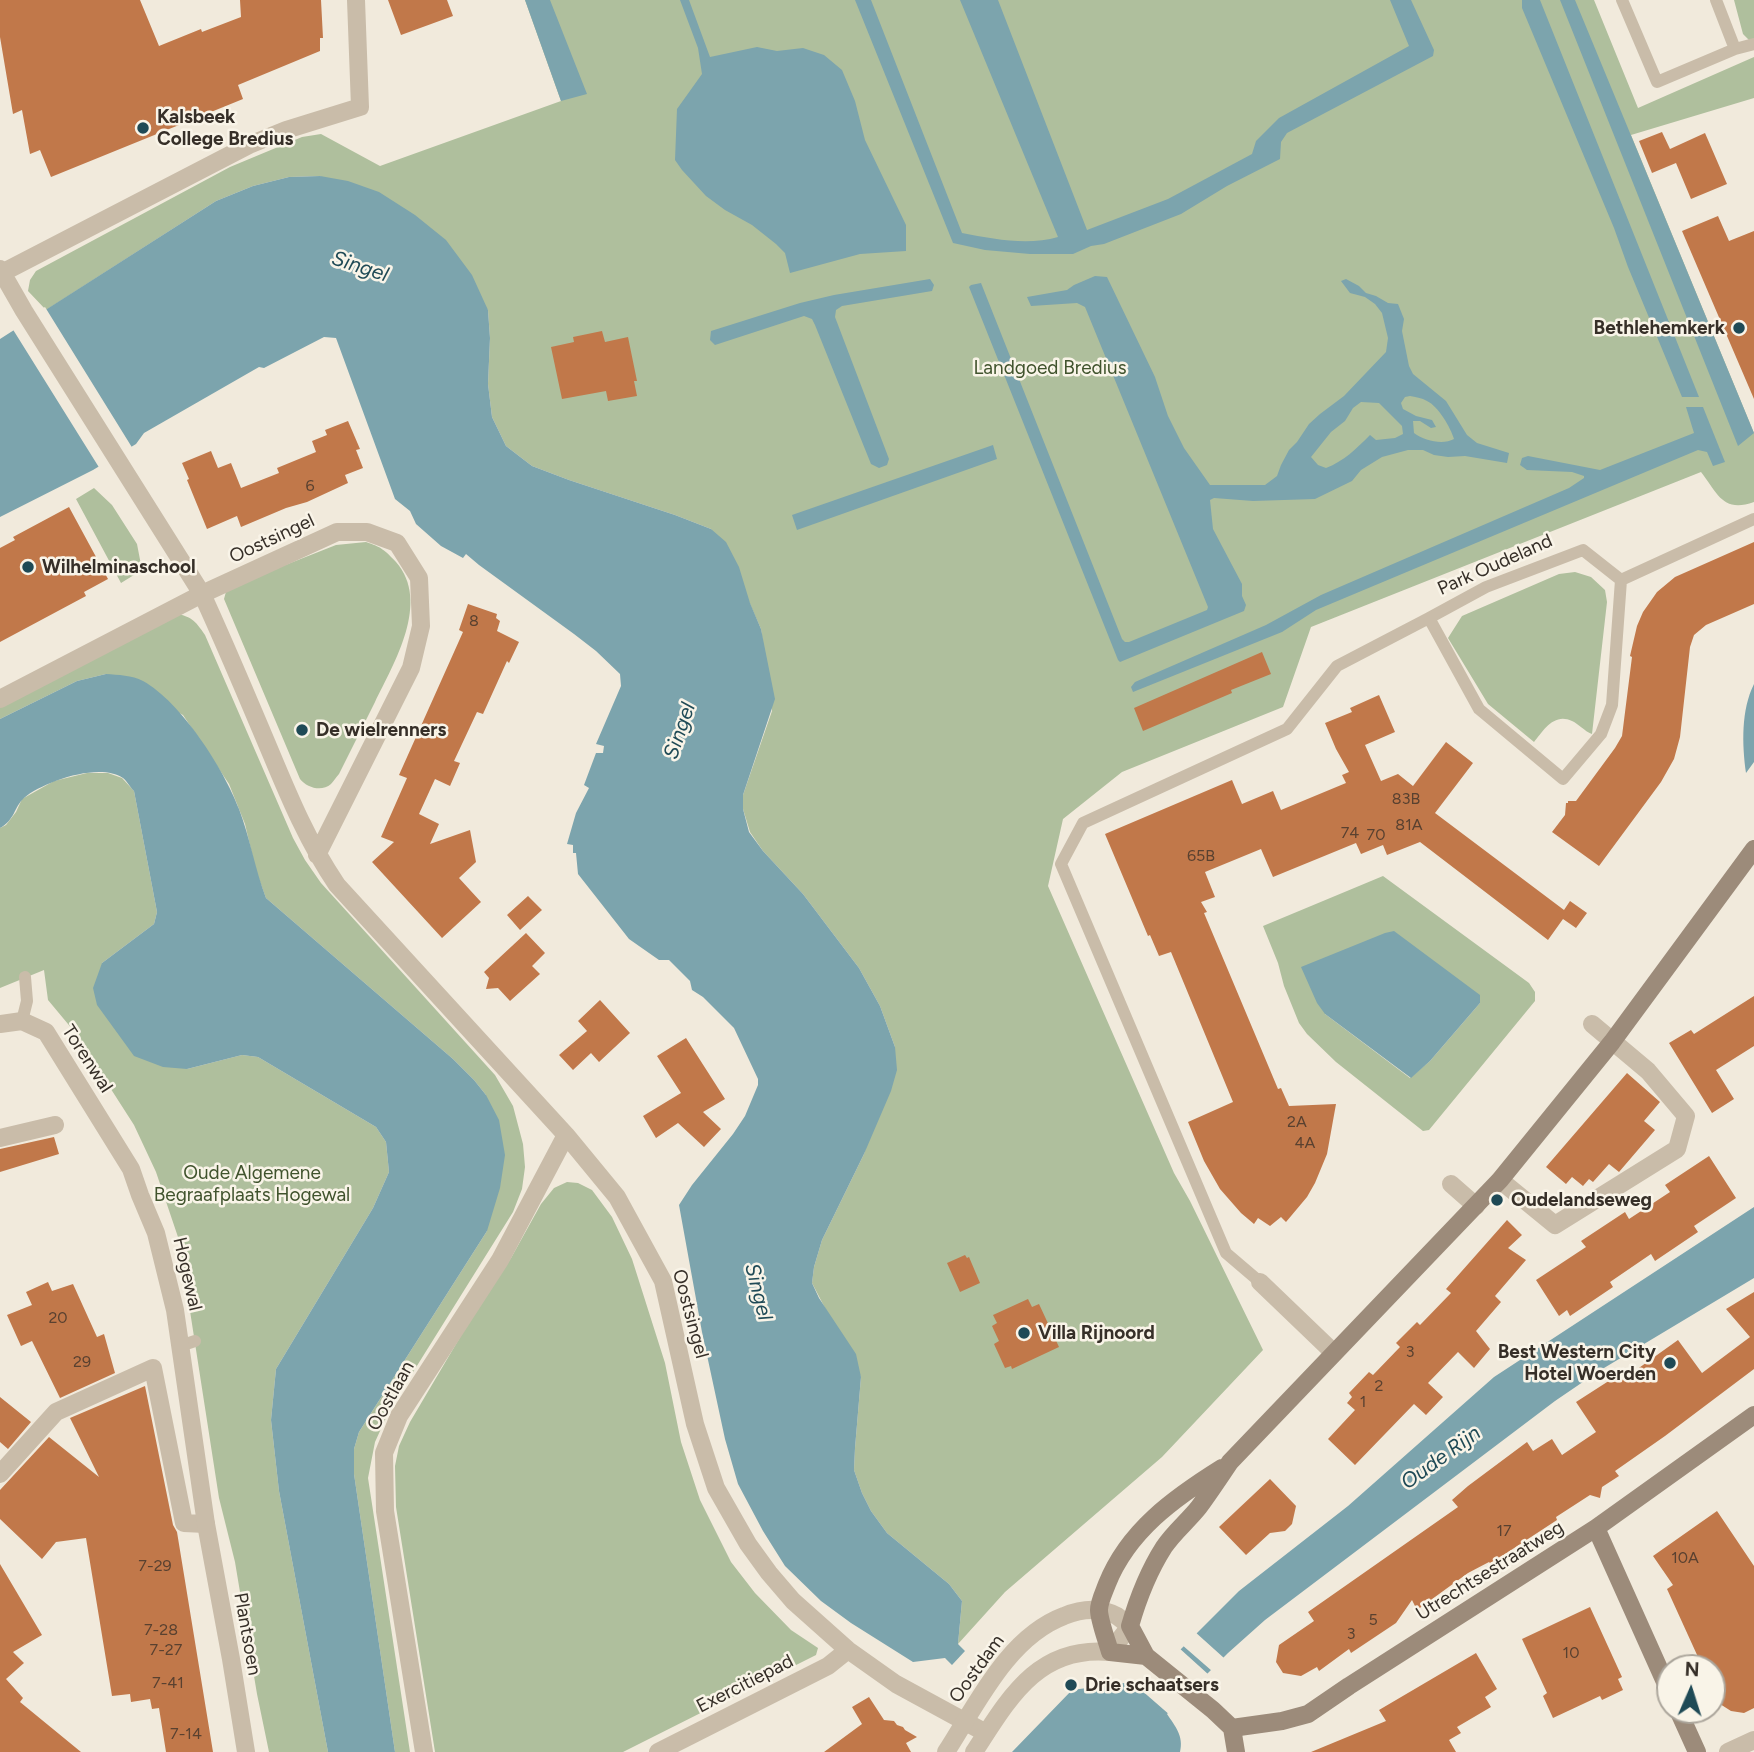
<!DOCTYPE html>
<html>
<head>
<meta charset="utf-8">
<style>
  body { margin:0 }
  #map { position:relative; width:1754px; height:1752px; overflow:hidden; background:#f1eadc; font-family:Figtree,sans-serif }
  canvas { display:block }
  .north { position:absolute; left:1656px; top:1654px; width:70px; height:70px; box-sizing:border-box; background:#f9f4e8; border:2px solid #aba59b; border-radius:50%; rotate:3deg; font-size:19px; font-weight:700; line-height:28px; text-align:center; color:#362f28 }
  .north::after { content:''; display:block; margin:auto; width:24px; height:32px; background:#1f4a56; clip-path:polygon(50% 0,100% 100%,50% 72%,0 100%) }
</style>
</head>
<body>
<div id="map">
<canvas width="1754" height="1752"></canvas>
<div class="north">N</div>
</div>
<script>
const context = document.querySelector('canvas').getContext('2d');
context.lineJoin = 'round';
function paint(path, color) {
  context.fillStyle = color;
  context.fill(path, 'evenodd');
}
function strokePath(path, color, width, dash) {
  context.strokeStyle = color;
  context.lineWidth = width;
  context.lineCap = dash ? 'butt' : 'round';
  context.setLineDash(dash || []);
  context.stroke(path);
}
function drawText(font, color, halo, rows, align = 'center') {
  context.font = font + ' Figtree,sans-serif';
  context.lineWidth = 5;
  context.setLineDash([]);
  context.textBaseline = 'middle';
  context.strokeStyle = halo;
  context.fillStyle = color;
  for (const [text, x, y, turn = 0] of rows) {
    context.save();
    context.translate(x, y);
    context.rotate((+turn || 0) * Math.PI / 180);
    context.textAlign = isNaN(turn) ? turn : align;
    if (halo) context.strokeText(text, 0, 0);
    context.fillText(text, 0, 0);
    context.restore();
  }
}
const green = new Path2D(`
  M525 0H1594L1638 108 1754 57V98L1631 135 1754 433V502C1723 513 1718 494 1701 472L1311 627 1283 707 1122 772 1063 819 1048 886 1174 1173 1190 1201 1263 1350 1162 1457 1005 1592 958 1644 962 1601 949 1584 887 1533 871 1511 862 1493 854 1470 855 1448 861 1377 812 1283 814 1267 822 1240 864 1154 895 1047 880 1006 859 968 803 894 763 851 750 832 743 809V795L772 711 761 629 750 604 711 529 675 515 569 480 532 466 506 446 492 417 488 384 490 338 488 310 320 176 289 177 253 186 216 201 46 310 28 291 30 280 36 271 230 167 302 137 321 134 380 166 561 101Z
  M1734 0H1754V45L1743 34Z
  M94 488 112 505 137 544 142 570 121 583 76 499Z
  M366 542C381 547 385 550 396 562 431 602 394 663 375 702 363 726 351 750 339 774 336 777 334 781 331 784 322 792 307 788 300 779L224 599 227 588 336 545Z
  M1575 572 1591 577 1605 590 1607 602 1592 734C1584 731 1579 724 1572 721 1554 712 1543 731 1534 742L1488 704 1448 638 1462 616 1559 574Z
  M172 613C191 616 195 620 205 635L293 838 305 860 321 883 495 1075 513 1106 523 1144 525 1167 522 1189 513 1212 390 1409 375 1442 368 1478 410 1752H395L354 1474V1449L359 1432 487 1231 486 1095 474 1080 453 1059 266 898 256 871 245 824 229 784 183 715 106 674 77 681 0 719V705Z
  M87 773H108L122 778 134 791 157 912 154 924 102 963 187 1069 242 1055 258 1057 376 1127 386 1142 389 1172 373 1208 276 1369 271 1420 279 1491 328 1752H269L257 1694 235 1562 219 1498 179 1240 156 1172 134 1125 73 1030 48 1000 44 970 0 988V828L6 825 16 812 22 799 54 781Z
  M1383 876 1529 983 1535 992V1001L1429 1130 1423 1131 1336 1062 1307 1034 1299 1023 1284 986 1278 963 1263 926ZM1480 1003 1430 1061 1410 1078 1325 1014Z
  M567 1182 578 1183 592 1190 612 1217 632 1259 665 1363 681 1442 700 1500 731 1562 755 1593 791 1630 818 1648 816 1655 623 1752H435L396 1507 395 1466 399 1446 410 1422 469 1322 511 1258 541 1204 554 1188Z`);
const water = new Path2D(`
  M525 0H550L587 94 561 101Z
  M680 0H689L710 57 757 47 777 51 803 48 824 55 842 70 855 101 865 140 906 225V251L860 254 790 273 785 253 776 244 752 225 725 210 706 196 682 170 675 160 677 109 702 74 698 48Z
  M855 0H871L962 233C993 239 1028 246 1058 237L960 0H998L1087 230 1168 199 1252 154 1256 141 1279 118 1409 46 1390 0H1411L1434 50 1433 56 1287 133 1281 142 1280 159 1227 186 1181 214 1104 244 1091 246 1073 254H1030L985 250 953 243Z
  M1522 0H1540L1699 397H1682L1628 267 1614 228 1522 8Z
  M1560 0H1575L1754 433 1738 446Z
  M320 176 348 181 379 192 415 215 446 240 472 275 488 310 490 338 488 384 492 417 506 446 532 466 569 480 675 515 711 529 726 542 739 567 750 603 761 629 775 699 743 795V809L749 832 763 851 803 894 859 968 880 1006 895 1047 897 1070 891 1091 864 1154 822 1240 814 1267 812 1283 819 1298 856 1354 861 1377 855 1448 854 1470 862 1493 871 1511 887 1533 949 1584 962 1601 958 1644 965 1651 952 1665 945 1658 913 1662 851 1623 821 1601 785 1566 763 1531 738 1484 725 1439 702 1332 679 1205 692 1185 733 1134 745 1116 758 1085V1079L734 1028 703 997 692 990 690 981 669 960H659L629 939 578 874 576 853H573V845L567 844 576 813 589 788 584 785 596 753H603L604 746 596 744 621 686 620 674 596 651 574 634 479 565 466 554 463 558 441 546 416 524 410 511 395 499 336 338 324 337 264 368 259 367 144 433 136 444 93 470 0 517V339L216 201 253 186 289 177Z
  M1095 276 1107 277 1155 377 1168 416 1184 448 1210 485H1265L1277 476 1281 465 1289 450 1297 442 1309 424 1320 414 1344 396 1386 352 1388 338 1382 313 1375 304 1365 297 1350 293 1341 281 1346 279 1359 286 1366 293 1376 296 1388 303 1398 304 1404 319 1402 331 1409 366 1413 374 1446 401 1467 435 1477 443 1509 453 1507 463 1465 456 1448 457 1434 455 1423 450H1408L1382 457 1361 470 1352 481 1315 499 1253 501 1214 498 1210 500 1213 529 1242 584V596L1246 605 1244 611 1120 662 1118 660 969 287 971 285 981 283 1122 639 1125 642H1129L1207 610 1208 607 1085 307 1077 303 1031 306 1027 297 1067 290 1074 285ZM1410 396C1415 397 1422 398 1427 401 1438 406 1451 428 1454 439 1443 445 1425 441 1414 433L1413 421H1420L1431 428 1436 427 1432 420 1416 416 1403 409 1401 403 1405 397ZM1361 402 1379 403 1402 426 1403 434 1395 438 1376 440 1370 435C1356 449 1344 461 1326 468L1318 465 1311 457 1331 432 1345 421 1353 408Z
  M930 279 934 285 932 291 842 306 836 310 835 317 889 459 887 465 879 468 871 464 815 325 812 319 804 316 715 345 710 340 711 331 800 303 834 295Z
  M1686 407H1703L1725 462 1713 466 1707 452 1698 450 1316 610 1282 632 1138 690 1133 692 1131 687 1135 682 1266 625 1321 595 1569 488 1584 478V476L1572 472 1527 470 1520 465 1522 458 1528 456 1600 470 1694 433Z
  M993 445 997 459 797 530 792 515Z
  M106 674C118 675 132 675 143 681 181 702 224 769 239 809 250 838 255 869 266 898L453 1059 474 1080 486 1095 499 1120 505 1155 500 1188 487 1231 359 1432 354 1449V1474L395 1752H328L279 1491 271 1420 276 1369 373 1208 389 1172 386 1142 376 1127 258 1057 242 1055 187 1069 163 1067 134 1056 97 1005 93 988 102 963 154 924 157 912 134 791C130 787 127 781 123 778 99 762 43 782 24 798 14 807 15 820 0 828V719L77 681Z
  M1754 684V762L1746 773C1742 744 1741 710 1754 684Z
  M1394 931 1480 995V1003L1430 1061 1411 1078 1325 1014 1317 1003 1301 967 1385 933Z
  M1754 1207V1278L1599 1371 1555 1401 1265 1620 1228 1653 1167 1714C1175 1726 1184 1736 1180 1752H1012L1072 1690 1124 1683 1132 1685 1139 1691 1239 1591 1348 1506 1494 1377Z`);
const pier = new Path2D(`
  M45 307 133 449 100 469 12 328Z
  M1194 1631 1224 1658 1212 1671 1181 1644Z
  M1178 1647 1209 1675 1171 1716 1140 1689Z`);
const building = new Path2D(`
  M0 0H140L159 46 201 29 202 32 241 17 240 0H321L323 38H320V51L238 85 243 99 51 177 40 150 30 154 22 110 13 114 0 37Z
  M388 0H447L453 16 401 35Z
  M1662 132 1670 149 1705 133 1727 184 1691 199 1676 163 1652 173 1639 141Z
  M1718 216 1729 241 1754 231V399L1682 231Z
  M602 331 605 342 628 337 637 381H634L637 396 608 401 606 391 562 399 551 347 574 342 573 337Z
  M348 421 360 449 356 450 363 468 345 475 348 483 307 502 286 508 241 527 237 516 207 529 187 480 189 479 182 463 211 451 218 468 231 463 241 488 279 473 277 468 316 452 312 441 327 435 325 430Z
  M69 507 108 579 84 592 86 596 0 642V548L15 540 13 537Z
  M1754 542V604L1706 625 1694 635 1690 647 1680 737 1674 759 1661 782 1599 866 1552 832 1565 815 1566 803H1568V801H1576L1615 748 1622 736 1632 657 1630 656 1637 626 1643 612 1657 592 1675 577Z
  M468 604 497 614 496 618 500 621 497 631 519 642 509 663 507 661 483 714 477 712 454 761 460 763 450 786 435 779 419 814 439 824 430 844 470 830 476 862 459 878 481 902 442 938 372 862 394 842 381 837 407 778 399 775 463 632 459 630Z
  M1262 652 1271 674 1231 690 1232 693 1143 731 1134 708Z
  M1379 695 1395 732 1365 745 1381 781 1398 774 1413 786 1446 742 1473 763 1435 813 1564 910 1570 901 1587 913 1576 928 1563 919 1548 940 1420 842 1387 855 1383 845 1361 854 1356 843 1273 877 1261 849 1205 872 1215 897 1201 902 1207 912 1204 913 1278 1089 1281 1088 1289 1106 1336 1104 1327 1154 1315 1183 1307 1197 1286 1222 1281 1217 1270 1226 1258 1218 1254 1224 1241 1213 1220 1189 1204 1161 1188 1122 1233 1102 1171 952 1159 956 1150 935 1148 936 1105 834 1232 780 1242 804 1273 791 1281 810 1346 783 1342 775 1349 772 1336 749 1325 723 1352 712 1350 708Z
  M528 896 542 910 520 930 507 915Z
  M526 933 545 953 532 966 540 974 510 1001 498 988 486 989 489 978 484 972Z
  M1754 996V1046L1716 1070 1734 1099 1712 1113 1669 1043 1691 1030 1694 1034Z
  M600 1000 630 1033 599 1062 591 1053 573 1070 559 1055 587 1031 578 1021Z
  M686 1038 725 1099 703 1112 721 1129 704 1147 678 1123 656 1138 643 1116 681 1093 657 1056Z
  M1627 1073 1660 1102 1644 1121 1655 1130 1619 1172 1609 1164 1593 1182 1589 1179 1583 1186 1572 1177 1566 1184 1546 1167Z
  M54 1137 59 1154 0 1172V1149Z
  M1709 1156 1736 1198 1694 1226 1698 1232 1655 1261 1651 1254 1610 1282 1613 1287 1570 1316 1567 1310 1559 1316 1536 1280 1586 1247 1581 1241 1625 1212 1629 1219 1670 1192 1665 1185Z
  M1507 1220 1522 1235 1508 1248 1526 1260 1495 1296 1501 1302 1476 1331 1490 1349 1474 1368 1458 1352 1428 1383 1443 1397 1426 1415 1414 1404 1355 1465 1328 1439 1355 1410 1347 1403 1352 1397 1349 1393 1369 1372 1373 1375 1400 1347 1396 1343 1417 1322 1420 1325 1451 1293 1446 1289Z
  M965 1255 967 1258 969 1257 980 1283 960 1292 947 1263Z
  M48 1282 52 1291 73 1284 97 1337 104 1334 115 1373 60 1398 32 1341 21 1346 7 1315 32 1305 26 1292Z
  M1754 1292V1369L1665 1436 1615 1471 1619 1476 1602 1487 1600 1498 1590 1495 1556 1517 1557 1520 1505 1554 1490 1563 1489 1562 1468 1573 1417 1610 1412 1600 1396 1623 1351 1653 1349 1649 1319 1671 1317 1667 1301 1676 1283 1673 1276 1662 1279 1645 1314 1621 1308 1612 1458 1507 1452 1500 1468 1486 1527 1442 1533 1451 1552 1439 1562 1455 1596 1432 1576 1402 1618 1375 1622 1380 1678 1340 1702 1373 1750 1337 1726 1309Z
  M1028 1299 1032 1307 1039 1304 1059 1347 1012 1369 1011 1366 1005 1368 994 1344 999 1341 992 1326 997 1323 993 1315Z
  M145 1386 173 1525 177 1532 213 1752H166L159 1708 152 1709 150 1699 131 1702 130 1694 112 1696 86 1538 56 1542 42 1559 0 1519V1490L49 1437 99 1477 70 1418Z
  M0 1397 31 1422 8 1449 0 1442Z
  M1270 1479 1296 1506 1292 1524 1285 1531 1270 1533 1246 1555 1219 1527Z
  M1717 1511 1754 1566V1708L1744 1713 1731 1711 1720 1704 1712 1687V1668H1703L1667 1589 1673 1585 1653 1556Z
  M0 1564 42 1635 13 1652 24 1663 6 1679 23 1698 20 1702 81 1752H0Z
  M1590 1607 1622 1677 1618 1679 1623 1690 1602 1700 1600 1696 1553 1718 1543 1696 1547 1693 1522 1639Z
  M1476 1653 1497 1689 1485 1697 1491 1707 1457 1727 1461 1733 1449 1740 1456 1752H1311L1386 1721 1379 1710Z
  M869 1697 884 1720 894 1721 897 1725 903 1727 905 1730 917 1737 906 1743 911 1752H824L862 1724 852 1707Z`);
const service = new Path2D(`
  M1622 0 1657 82 1735 49 1754 44
  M1716 0 1735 49
  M1583 550 1621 580 1612 705 1601 734 1563 779 1479 709 1429 618 1486 587Z
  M1621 580 1754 519
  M22 1021 27 1001 25 977
  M1260 1282 1226 1253 1061 864 1083 823 1287 729 1337 666 1429 618
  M180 1346 195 1341`);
const minor = new Path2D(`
  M0 269 24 311 202 594C226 646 248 699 270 751 290 799 308 842 337 885L566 1135 617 1197 663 1281 695 1424 716 1488 748 1544 769 1573 793 1601 848 1650 896 1684 986 1733
  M0 274 249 145 286 130 360 107 356 0
  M0 699 202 594 337 532H367L397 543 419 578 421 626 411 668 317 855
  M0 1138 55 1125
  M1500 1180 1555 1225 1677 1149 1686 1116 1648 1071 1592 1024
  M1451 1184 1476 1206
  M1260 1282 1334 1353
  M0 1474 56 1412 153 1368 184 1523 206 1524
  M424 1752 385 1511 384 1453 399 1416 500 1260 566 1135
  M658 1752 828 1666 848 1650
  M1728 1752 1754 1740`);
const tertiary = new Path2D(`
  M0 1024 22 1021 46 1032 131 1169 140 1195 156 1233 175 1310 206 1524 231 1659 246 1752
  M946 1752C977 1704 1008 1637 1064 1616 1081 1609 1100 1607 1117 1616 1121 1619 1125 1623 1130 1626L1110 1652C1037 1645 1008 1700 974 1752`);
const secondary = new Path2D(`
  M1596 1528 1670 1693
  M1146 1656 1110 1652C1107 1641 1099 1620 1099 1610 1099 1602 1104 1592 1107 1584 1128 1531 1174 1498 1222 1468
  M1678 1710 1697 1752
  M1232 1728 1282 1721 1308 1714 1349 1686 1596 1528 1754 1415
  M1236 1752 1232 1728 1213 1710 1146 1656 1130 1626C1138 1598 1148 1572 1164 1547 1174 1532 1188 1521 1199 1507 1210 1492 1220 1477 1230 1462L1500 1180 1612 1042 1754 849`);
const markers = [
  [143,128,7,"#1f4a56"],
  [1739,328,7,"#1f4a56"],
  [28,567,7,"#1f4a56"],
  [302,730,7,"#1f4a56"],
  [1497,1200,7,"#1f4a56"],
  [1024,1333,7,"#1f4a56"],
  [1670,1363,7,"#1f4a56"],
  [1071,1685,7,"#1f4a56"]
];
const numberNames = [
  ["6",310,486],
  ["8",474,621],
  ["83B",1406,799],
  ["81A",1409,825],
  ["74",1350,833],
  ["70",1376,835],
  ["65B",1201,856],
  ["2A",1297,1122],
  ["4A",1305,1143],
  ["20",58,1318],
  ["3",1410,1352],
  ["29",82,1362],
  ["2",1379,1386],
  ["1",1363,1402],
  ["17",1504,1531],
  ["10A",1685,1558],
  ["7-29",155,1566],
  ["5",1373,1620],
  ["7-28",161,1630],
  ["3",1351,1634],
  ["7-27",166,1650],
  ["10",1571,1653],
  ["7-41",168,1683],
  ["7-14",186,1734]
];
const poiNames = [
  ["Kalsbeek",157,117],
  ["College Bredius",157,139],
  ["Bethlehemkerk",1725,328,"right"],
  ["Wilhelminaschool",42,567],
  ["De wielrenners",316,730],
  ["Oudelandseweg",1511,1200],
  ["Villa Rijnoord",1038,1333],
  ["Best Western City",1656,1352,"right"],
  ["Hotel Woerden",1656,1374,"right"],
  ["Drie schaatsers",1085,1685]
];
const parkNames = [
  ["Landgoed Bredius",1050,368],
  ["Oude Algemene",252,1173],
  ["Begraafplaats Hogewal",252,1195]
];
const streetNames = [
  ["Oostsingel",272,539,-25],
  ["Park Oudeland",1495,565,-24],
  ["Torenwal",87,1059,57],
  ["Hogewal",187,1274,77],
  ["Oostsingel",690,1314,75],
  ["Oostlaan",391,1396,-61],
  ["Utrechtsestraatweg",1490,1571,-32],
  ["Plantsoen",247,1634,80],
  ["Oostdam",977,1669,-54],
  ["Exercitiepad",745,1684,-27]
];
const waterNames = [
  ["Singel",360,267,18],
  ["Singel",680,731,-71],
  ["Singel",758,1292,76],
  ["Oude Rijn",1441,1458,-36]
];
paint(green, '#afbf9d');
paint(water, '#7ca4ad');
paint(pier, '#f1eadc');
paint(building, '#c1784a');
strokePath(service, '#c9bca9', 12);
strokePath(minor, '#c9bca9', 18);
strokePath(tertiary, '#c9bca9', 18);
strokePath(secondary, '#9c8b7a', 18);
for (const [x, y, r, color] of markers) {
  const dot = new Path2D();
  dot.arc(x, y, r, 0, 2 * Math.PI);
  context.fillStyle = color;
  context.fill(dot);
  strokePath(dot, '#f9f4e8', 2.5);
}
drawText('16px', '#594130', null, numberNames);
drawText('bold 19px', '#362f28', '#f9f4e8', poiNames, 'left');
drawText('19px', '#40532d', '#f9f4e8', parkNames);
drawText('19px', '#362f28', '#f9f4e8', streetNames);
drawText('italic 21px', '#1f4a56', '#f9f4e8', waterNames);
</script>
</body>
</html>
